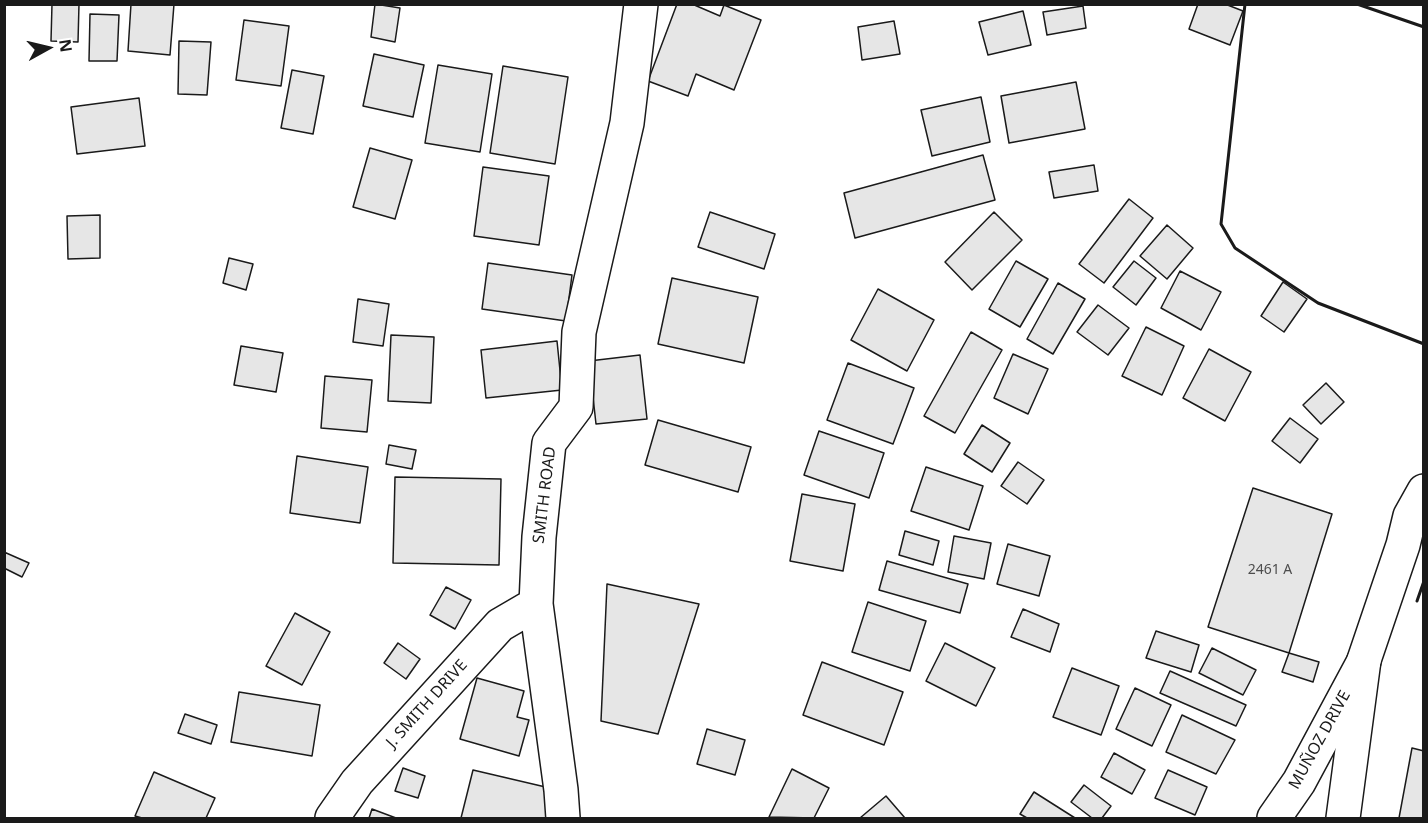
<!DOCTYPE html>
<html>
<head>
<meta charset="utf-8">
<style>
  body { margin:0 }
  #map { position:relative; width:1428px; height:823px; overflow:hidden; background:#fff; font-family:"Noto Sans",sans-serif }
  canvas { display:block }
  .frame { position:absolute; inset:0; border:6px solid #1a1a1a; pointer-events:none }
  .north { position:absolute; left:18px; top:18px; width:60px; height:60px; -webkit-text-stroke:4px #fff; paint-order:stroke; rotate:82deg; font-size:16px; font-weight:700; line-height:24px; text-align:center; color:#1a1a1a }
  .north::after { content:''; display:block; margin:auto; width:21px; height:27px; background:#1a1a1a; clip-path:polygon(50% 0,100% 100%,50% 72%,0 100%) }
</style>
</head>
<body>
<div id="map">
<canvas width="1428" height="823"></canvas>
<div class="frame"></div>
<div class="north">N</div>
</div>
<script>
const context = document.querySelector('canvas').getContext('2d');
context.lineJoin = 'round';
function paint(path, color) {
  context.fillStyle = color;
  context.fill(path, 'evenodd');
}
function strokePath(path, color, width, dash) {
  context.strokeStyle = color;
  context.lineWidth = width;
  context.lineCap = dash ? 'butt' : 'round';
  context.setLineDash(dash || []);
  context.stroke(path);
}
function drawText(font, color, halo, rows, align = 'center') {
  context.font = font + ' "Noto Sans",sans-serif';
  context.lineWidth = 4.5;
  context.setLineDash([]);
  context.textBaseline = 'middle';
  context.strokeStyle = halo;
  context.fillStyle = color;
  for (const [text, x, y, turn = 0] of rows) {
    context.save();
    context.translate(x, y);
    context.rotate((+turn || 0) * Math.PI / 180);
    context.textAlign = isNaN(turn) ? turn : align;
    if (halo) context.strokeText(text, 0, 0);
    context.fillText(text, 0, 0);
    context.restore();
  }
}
const building = new Path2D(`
  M52 4H79L78 42 51 41Z
  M131 4H174L170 55 128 51Z
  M375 4 400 8 395 42 371 37Z
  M677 4H692L720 16 724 5 761 20 734 90 696 74 688 96 648 81Z
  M1198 4H1225L1243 11 1230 45 1189 29Z
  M1083 6 1086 28 1047 35 1043 12Z
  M1023 11 1031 45 988 55 979 22Z
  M90 14 119 15 117 61H89Z
  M244 20 289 26 281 86 236 80Z
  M894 21 900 54 862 60 858 27Z
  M179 41 211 42 207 95 178 94Z
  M374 54 424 65 413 117 363 106Z
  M438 65 492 74 480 152 425 143Z
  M503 66 568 77 555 164 490 153Z
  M292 70 324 76 313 134 281 128Z
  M1076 82 1085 129 1009 143 1001 96Z
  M981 97 990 142 932 156 921 110Z
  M139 98 145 146 77 154 71 107Z
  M370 148 412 160 395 219 353 207Z
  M983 155 995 200 855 238 844 193Z
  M1094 165 1098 191 1054 198 1049 172Z
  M483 167 549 176 539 245 474 236Z
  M1129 199 1153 218 1104 283 1079 264Z
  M710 212 775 234 764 269 698 247Z
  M994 212 1022 240 972 290 945 262Z
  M100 215V258L68 259 67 216Z
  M1167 225 1193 248 1167 279 1140 256Z
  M229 258 253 264 246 290 223 283Z
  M1016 261 1048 279 1020 327 989 309Z
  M1134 261 1156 278 1136 305 1113 287Z
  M488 263 572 275 566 321 482 309Z
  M1180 271 1221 292 1201 330 1161 308Z
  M672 278 758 297 744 363 658 344Z
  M1283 282 1307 299 1284 332 1261 316Z
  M1058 283 1085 299 1053 354 1027 339Z
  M878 289 934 320 907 371 851 340Z
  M358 299 389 304 383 346 353 342Z
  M1098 305 1129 328 1108 355 1077 332Z
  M1146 327 1184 346 1162 395 1122 376Z
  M971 332 1002 350 955 433 924 416Z
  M391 335 434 337 431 403 388 401Z
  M557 341 562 390 486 398 481 350Z
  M241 346 283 353 276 392 234 385Z
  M1209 349 1251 372 1225 421 1183 398Z
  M1013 354 1048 369 1028 414 994 398Z
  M640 355 647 419 596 424 589 361Z
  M848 363 914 388 893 444 827 420Z
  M325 376 372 380 367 432 321 428Z
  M1326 383 1344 402 1321 424 1303 405Z
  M1290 418 1318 439 1300 463 1272 441Z
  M658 420 751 447 738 492 645 465Z
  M982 425 1010 443 992 472 964 454Z
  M819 431 884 453 869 498 804 475Z
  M389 445 416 450 412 469 386 464Z
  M297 456 368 467 360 523 290 513Z
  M1018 462 1044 480 1027 504 1001 486Z
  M926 467 983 486 969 530 911 511Z
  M395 477 501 479 499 565 393 563Z
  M1253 488 1332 514 1289 653 1208 627Z
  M802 494 855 504 843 571 790 561Z
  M905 531 939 541 933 565 899 555Z
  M954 536 991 543 984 579 948 572Z
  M1008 544 1050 556 1039 596 997 584Z
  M4 552 29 563 22 577 4 568Z
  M887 561 968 584 960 613 879 590Z
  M607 584 699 604 658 734 601 721Z
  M446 587 471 600 455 629 430 615Z
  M868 602 926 621 910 671 852 652Z
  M1023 609 1059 624 1050 652 1011 637Z
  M295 613 330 632 302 685 266 666Z
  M1156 631 1199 645 1191 672 1146 658Z
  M398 643 420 659 406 679 384 663Z
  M945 643 995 668 976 706 926 681Z
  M1212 648 1256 670 1243 695 1199 673Z
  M1289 653 1319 662 1313 682 1282 672Z
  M822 662 903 692 884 745 803 715Z
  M1072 668 1119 686 1101 735 1053 717Z
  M1170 671 1246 705 1236 726 1160 693Z
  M477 678 524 691 517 717 529 720 519 756 460 739Z
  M1135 688 1171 705 1152 746 1116 729Z
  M239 692 320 705 312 756 231 742Z
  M185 714 217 725 211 744 178 733Z
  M1182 715 1235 740 1216 774 1166 752Z
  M707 729 745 740 735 775 697 764Z
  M1412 748 1424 751V818H1399Z
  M1114 753 1145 770 1132 794 1101 777Z
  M403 768 425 776 418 798 395 791Z
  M792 769 829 788 814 818 769 817Z
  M473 770 554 789 547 818H461Z
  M1168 770 1207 787 1195 815 1155 798Z
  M154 772 215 798 206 818H142L135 816Z
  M1084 785 1111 806 1102 818H1092L1071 802Z
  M1034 792 1075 818H1027L1020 814Z
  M886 796 905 818H860Z
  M372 809 396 818H369Z`);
const minor = new Path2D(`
  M332 818 357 782 500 625 536 604
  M563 818 561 790 536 604 539 537 549 443 576 407 579 332 627 123 641 4`);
const major = new Path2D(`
  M1274 818 1299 782 1364 661`);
const highway = new Path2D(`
  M1343 818 1364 660 1403 545 1410 516 1424 491`);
const wall = new Path2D(`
  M1245 4 1221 224 1235 248 1318 303 1424 344
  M1357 4 1424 27
  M1417 601 1424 581`);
const numberNames = [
  ["2461 A",1270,570]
];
const streetNames = [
  ["SMITH ROAD",545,495,-83],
  ["J. SMITH DRIVE",427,704,-48],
  ["MUÑOZ DRIVE",1320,740,-61]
];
paint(building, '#e6e6e6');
strokePath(building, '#1a1a1a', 1.5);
strokePath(minor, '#1a1a1a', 36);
strokePath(major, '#1a1a1a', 36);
strokePath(highway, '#1a1a1a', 36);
strokePath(minor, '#fff', 33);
strokePath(major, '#fff', 33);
strokePath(highway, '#fff', 33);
strokePath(wall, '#1a1a1a', 3);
drawText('14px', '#4d4d4d', null, numberNames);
drawText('16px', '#1a1a1a', '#fff', streetNames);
</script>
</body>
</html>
